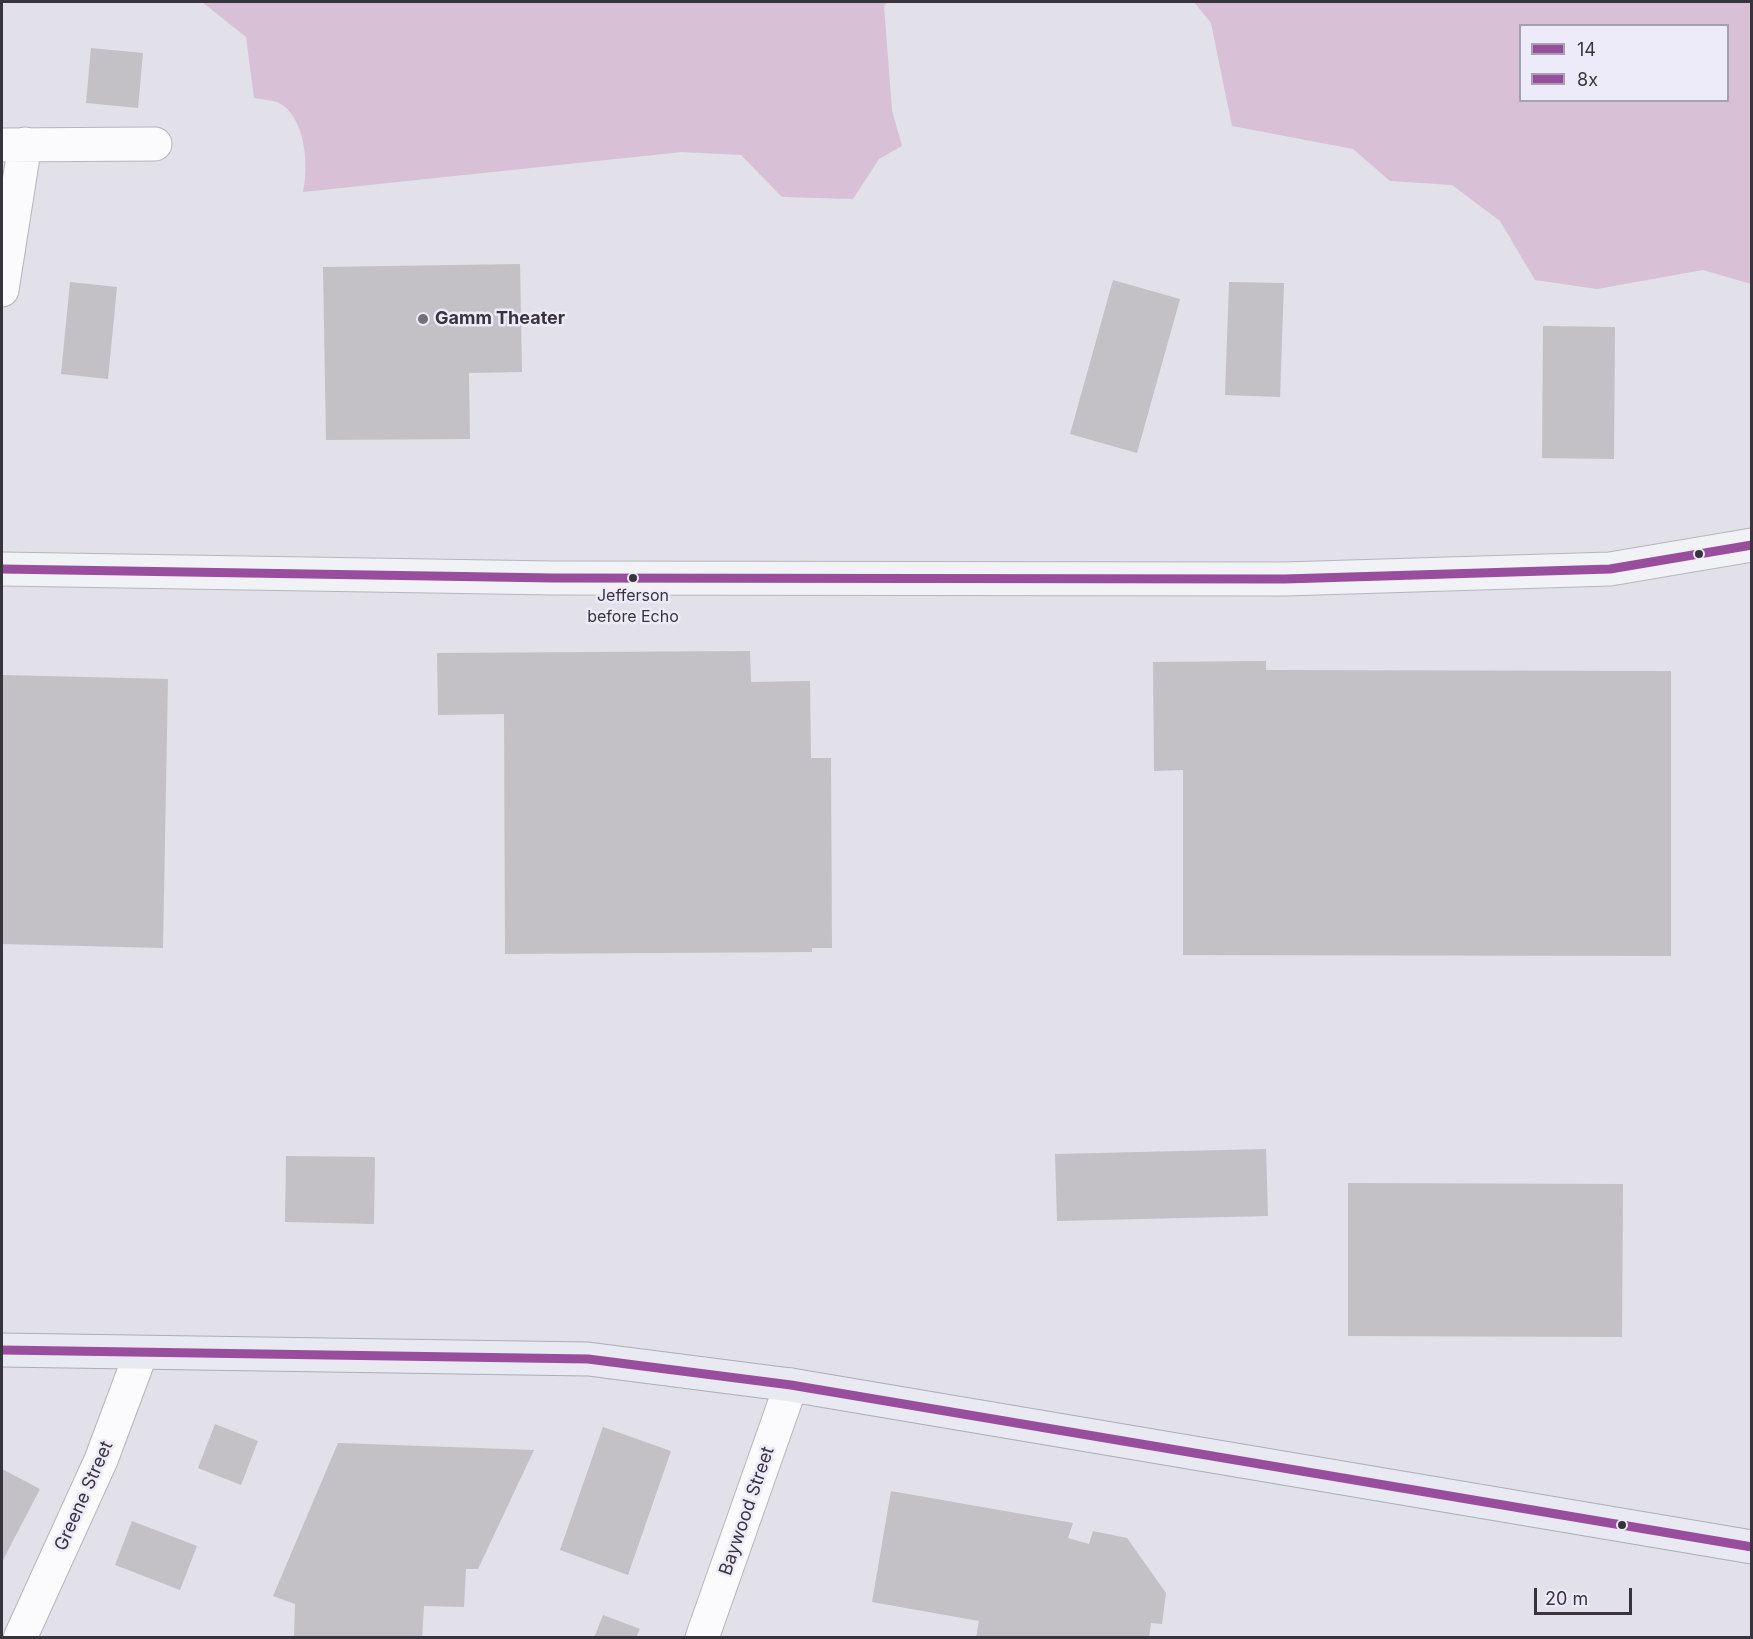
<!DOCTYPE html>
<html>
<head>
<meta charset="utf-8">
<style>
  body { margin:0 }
  #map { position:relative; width:1753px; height:1639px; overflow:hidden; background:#e2e0e8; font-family:Inter,sans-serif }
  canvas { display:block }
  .frame { position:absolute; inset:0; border:3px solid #37353b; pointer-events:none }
  .legend { position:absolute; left:1519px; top:24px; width:210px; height:78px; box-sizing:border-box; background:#edeafa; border:2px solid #a4a2ae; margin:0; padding:8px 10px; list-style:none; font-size:18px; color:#37353b }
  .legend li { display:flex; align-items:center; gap:12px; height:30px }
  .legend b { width:30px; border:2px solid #a4a2ae }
  .scale { position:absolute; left:1534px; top:1588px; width:98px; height:27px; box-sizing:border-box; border:3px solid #37353b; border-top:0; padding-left:8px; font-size:18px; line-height:21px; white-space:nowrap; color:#37353b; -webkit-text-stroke:4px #edeafa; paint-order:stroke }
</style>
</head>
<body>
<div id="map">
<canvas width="1753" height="1639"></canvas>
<div class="frame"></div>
<ul class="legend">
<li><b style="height:8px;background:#994d9d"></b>14</li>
<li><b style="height:8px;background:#994d9d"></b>8x</li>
</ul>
<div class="scale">20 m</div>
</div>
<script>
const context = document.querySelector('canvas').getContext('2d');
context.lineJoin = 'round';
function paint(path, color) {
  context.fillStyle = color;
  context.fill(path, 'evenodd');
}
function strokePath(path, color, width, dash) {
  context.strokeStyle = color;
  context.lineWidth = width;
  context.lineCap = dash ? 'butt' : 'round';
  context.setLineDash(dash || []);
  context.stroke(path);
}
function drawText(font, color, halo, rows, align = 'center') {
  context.font = font + ' Inter,sans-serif';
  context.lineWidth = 5;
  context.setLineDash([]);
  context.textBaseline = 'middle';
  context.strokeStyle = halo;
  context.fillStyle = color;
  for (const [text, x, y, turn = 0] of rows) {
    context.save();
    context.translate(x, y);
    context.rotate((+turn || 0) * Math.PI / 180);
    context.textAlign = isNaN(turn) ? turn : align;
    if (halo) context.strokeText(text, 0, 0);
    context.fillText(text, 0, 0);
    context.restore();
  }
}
const green = new Path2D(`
  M202 2H888L884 6 892 110 902 146 879 159 853 199 782 197 741 155 682 152 303 192C309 166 306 115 277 102 270 100 261 99 254 98L246 37Z
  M1194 2H1751V284L1703 270 1597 289 1535 280 1500 221 1452 185 1390 181 1353 149 1232 126 1211 23ZM1520 26H1728V100H1520Z`);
const building = new Path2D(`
  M91 48 143 53 138 108 86 103Z
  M520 264 522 372 469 373 470 439 326 440 323 267Z
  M1113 280 1180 299 1137 453 1070 434Z
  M70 282 117 287 108 379 61 374Z
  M1229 282 1284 283 1280 397 1225 395Z
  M1543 326 1615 327 1614 459 1542 458Z
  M750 651 751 682 810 681 811 758H831L832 948H812V952L505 954 504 714 438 715 437 653Z
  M1266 661V670L1671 671V956L1183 955V770L1154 771 1153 662Z
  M2 675 168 679 163 948 2 944Z
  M1266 1149 1268 1216 1057 1221 1055 1154Z
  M286 1156 375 1157 374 1224 285 1222Z
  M1348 1183 1623 1184 1622 1337 1348 1336Z
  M215 1424 258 1441 241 1485 198 1468Z
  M603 1427 671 1451 628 1575 560 1550Z
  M338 1443 534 1450 478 1569H466L464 1607 424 1606 422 1638H294L295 1604 273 1596Z
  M2 1469 40 1489 2 1562Z
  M891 1491 1073 1523 1068 1538 1089 1544 1093 1531 1127 1538 1166 1593 1162 1624 1151 1623 1149 1638H976L979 1621 872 1602Z
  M132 1521 197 1546 180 1590 115 1565Z
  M603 1615 640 1629 636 1638H594Z`);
const minor = new Path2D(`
  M2 145 155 144
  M2 290 25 144
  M20 1638 101 1460 141 1353
  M702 1638 791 1385`);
const secondary = new Path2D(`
  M2 569 553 578 1285 579 1610 569 1752 545`);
const primary = new Path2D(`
  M2 1350 588 1359 791 1385 1752 1547`);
const bus1 = new Path2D(`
  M2 1350 588 1359 791 1385 1752 1547`);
const bus2 = new Path2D(`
  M2 569 553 578 1285 579 1610 569 1752 545`);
const markers = [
  [423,319,6,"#737178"],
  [1699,554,5,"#37353b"],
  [633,578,5,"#37353b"],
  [1622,1525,5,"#37353b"]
];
const busNames = [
  ["Jefferson",633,596],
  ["before Echo",633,617]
];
const poiNames = [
  ["Gamm Theater",435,319]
];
const streetNames = [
  ["Greene Street",84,1496,-66],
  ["Baywood Street",747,1511,-71]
];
paint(green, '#d8c0d6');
paint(building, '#c3c0c6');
strokePath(minor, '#b6b5bb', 35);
strokePath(secondary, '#b6b5bb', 35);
strokePath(primary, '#acacbd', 35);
strokePath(minor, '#fbfafc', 33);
strokePath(secondary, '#f1f2f6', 33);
strokePath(primary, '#e8e9f1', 33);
strokePath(bus1, '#994d9d', 9);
strokePath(bus2, '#994d9d', 9);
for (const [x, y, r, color] of markers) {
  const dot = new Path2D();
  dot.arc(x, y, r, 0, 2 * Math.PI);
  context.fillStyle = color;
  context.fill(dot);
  strokePath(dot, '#edeafa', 2);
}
drawText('16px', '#37353b', '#edeafa', busNames);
drawText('bold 18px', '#37353b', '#edeafa', poiNames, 'left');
drawText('18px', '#37353b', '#edeafa', streetNames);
</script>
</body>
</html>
